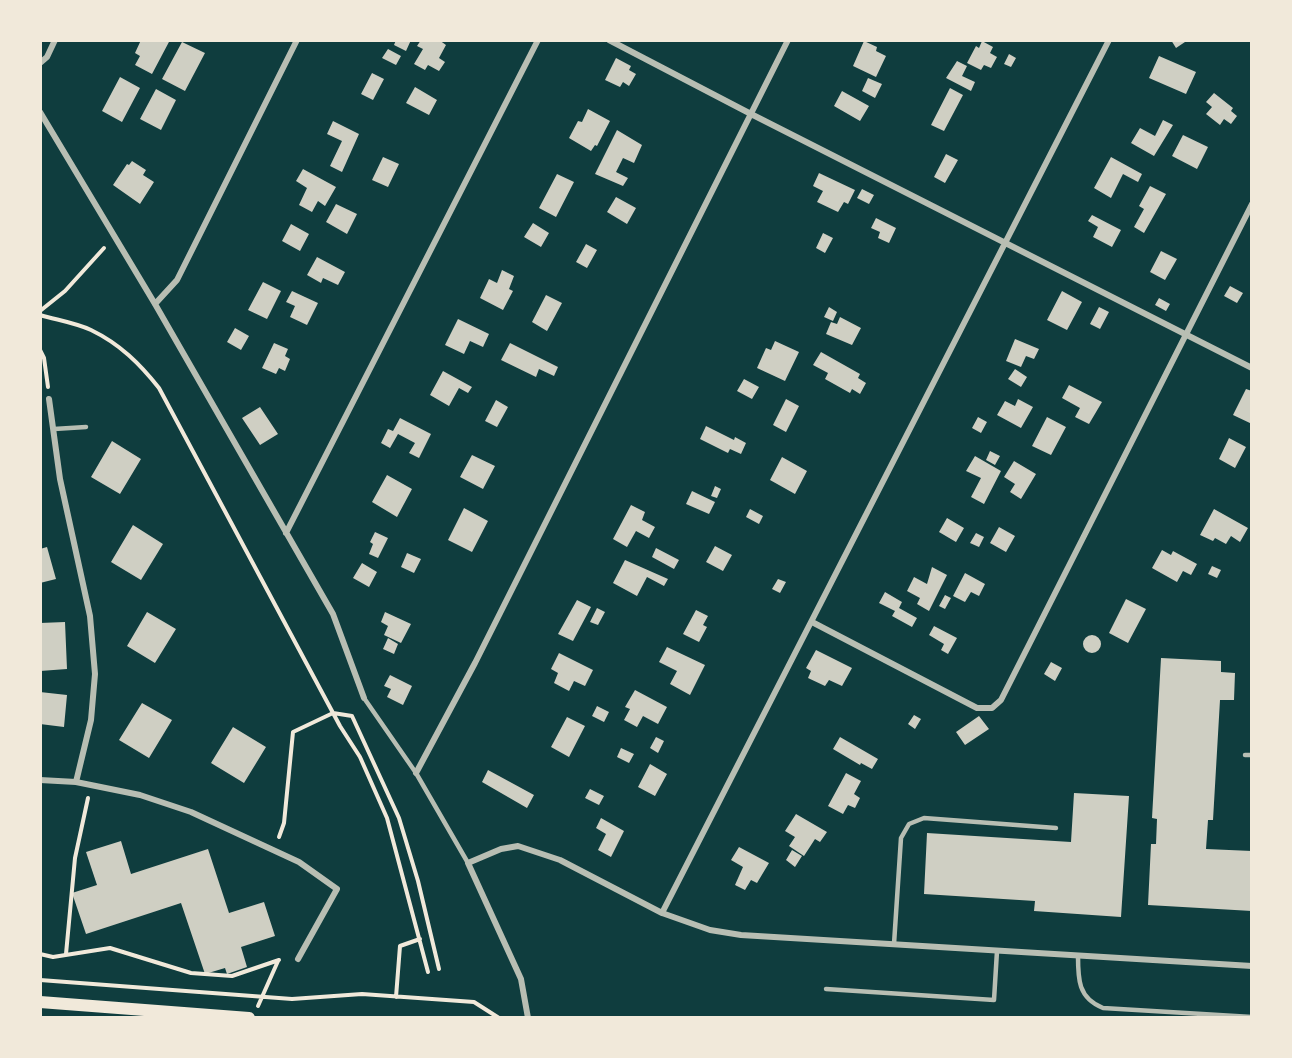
<!DOCTYPE html>
<html>
<head>
<meta charset="utf-8">
<style>
  body { margin:0 }
  #map { position:relative; width:1292px; height:1058px; overflow:hidden; background:#0f3d3e; font-family:Bitter,serif }
  canvas { display:block }
  .frame { position:absolute; inset:0; border:42px solid #f1e9da; pointer-events:none }
</style>
</head>
<body>
<div id="map">
<canvas width="1292" height="1058"></canvas>
<div class="frame"></div>
</div>
<script>
const context = document.querySelector('canvas').getContext('2d');
context.lineJoin = 'round';
function paint(path, color) {
  context.fillStyle = color;
  context.fill(path, 'evenodd');
}
function strokePath(path, color, width, dash) {
  context.strokeStyle = color;
  context.lineWidth = width;
  context.lineCap = dash ? 'butt' : 'round';
  context.setLineDash(dash || []);
  context.stroke(path);
}
const building = new Path2D(`
  M141 40H170L152 74 135 65 140 56 135 53Z
  M396 40H411L406 51 394 45Z
  M421 40H439L446 45 439 58 445 62 439 71 428 65 425 70 414 64 423 49 417 46Z
  M1171 40H1188L1176 48Z
  M864 41 877 47 876 51 886 56 876 77 853 66Z
  M982 41 993 47 990 53 997 57 991 68 984 65 981 70 967 63 976 46 979 48Z
  M182 42 205 53 185 91 162 79Z
  M388 49 401 56 396 65 382 58Z
  M1009 54 1016 58 1011 67 1004 64Z
  M1159 56 1196 72 1186 94 1149 78Z
  M616 58 631 66 629 70 636 74 629 86 623 82 620 87 605 80Z
  M957 61 967 66 962 76 975 82 971 91 946 78Z
  M372 73 384 79 373 100 361 94Z
  M120 77 140 88 122 122 102 111Z
  M868 78 882 84 875 98 862 91Z
  M415 87 437 100 429 115 406 103Z
  M950 88 963 95 944 131 931 125Z
  M156 89 176 100 161 130 140 119Z
  M842 91 869 106 860 121 834 106Z
  M1214 93 1233 108 1231 111 1237 116 1231 124 1224 119 1220 125 1206 114 1212 107 1206 102Z
  M588 109 610 121 597 146 595 145 591 151 569 138 578 121 582 122Z
  M1163 120 1173 125 1154 156 1131 143 1140 128 1155 136Z
  M333 121 359 134 342 172 330 166 342 141 327 134Z
  M617 130 642 145 634 163 623 158 616 172 628 178 623 186 595 174Z
  M1183 135 1208 147 1197 169 1172 156Z
  M946 154 958 160 945 183 934 177Z
  M383 157 399 164 388 187 372 180Z
  M1111 157 1142 174 1138 182 1123 174 1111 198 1094 188Z
  M132 161 146 170 143 175 154 182 140 204 113 185 127 164 129 165Z
  M303 169 336 187 325 206 318 201 312 212 299 205 307 188 296 181Z
  M819 173 855 190 848 204 844 202 838 212 817 202 823 191 813 186Z
  M557 174 574 182 556 217 539 208Z
  M1150 186 1166 194 1144 233 1134 227 1144 209 1139 206Z
  M862 189 874 195 869 204 857 198Z
  M616 197 636 208 627 224 607 212Z
  M336 204 357 214 347 234 326 222Z
  M1092 215 1121 230 1112 247 1093 237 1098 227 1088 221Z
  M876 218 896 228 889 243 878 238 880 232 871 228Z
  M533 223 549 233 541 247 524 237Z
  M291 224 309 234 300 251 282 241Z
  M823 233 833 238 825 253 816 248Z
  M586 244 597 250 587 268 576 262Z
  M1161 251 1177 259 1165 280 1150 272Z
  M317 257 345 272 338 285 323 278 321 283 307 275Z
  M502 270 514 276 509 289 513 291 503 310 480 298 489 279 497 283Z
  M263 282 281 291 267 319 248 310Z
  M1230 286 1243 293 1237 303 1224 296Z
  M292 291 318 303 307 325 290 317 295 306 286 302Z
  M1062 291 1082 302 1067 330 1047 320Z
  M546 295 562 303 547 331 532 322Z
  M1159 298 1170 304 1166 311 1155 305Z
  M829 307 837 312 833 321 824 317Z
  M1099 307 1109 312 1100 329 1090 324Z
  M840 317 861 328 852 345 826 334 831 322 837 324Z
  M458 319 489 334 483 347 470 341 464 354 445 345Z
  M235 328 249 336 241 350 227 342Z
  M1015 339 1039 349 1034 359 1026 356 1021 367 1006 361Z
  M775 341 799 352 785 381 757 368 766 348 771 350Z
  M274 343 288 349 285 356 290 359 285 371 279 368 276 374 262 368Z
  M510 343 558 367 554 376 539 369 536 377 501 360Z
  M821 352 860 374 858 378 866 383 860 394 852 389 850 393 825 379 828 373 813 365Z
  M1015 369 1027 377 1021 387 1008 379Z
  M443 371 472 387 468 393 459 388 449 406 430 395Z
  M744 379 759 387 752 399 737 391Z
  M1069 385 1102 402 1089 424 1075 417 1080 408 1062 398Z
  M1246 389 1252 391V424L1233 415Z
  M786 399 799 406 786 432 773 425Z
  M1018 399 1033 407 1021 428 997 415 1005 401 1015 406Z
  M496 400 508 407 497 427 485 421Z
  M260 407 278 434 260 445 242 418Z
  M978 417 987 422 981 433 972 428Z
  M1047 417 1066 427 1051 455 1032 446Z
  M400 418 431 434 419 458 409 453 415 443 398 434 390 448 381 443 388 429 393 431Z
  M706 426 734 440 735 437 746 443 741 454 730 449 728 453 700 439Z
  M1229 438 1246 447 1235 468 1219 459Z
  M112 441 141 459 120 494 91 477Z
  M990 451 1000 456 995 465 986 460Z
  M472 455 495 466 483 489 460 477Z
  M975 456 1001 471 984 504 971 497 981 478 966 471Z
  M782 457 807 471 795 494 770 480Z
  M1014 461 1036 474 1021 499 1010 492 1015 484 1004 477Z
  M387 475 412 489 397 517 372 502Z
  M715 486 721 489 717 498 711 496Z
  M692 491 715 502 709 514 686 504Z
  M631 505 645 512 642 520 655 527 649 538 636 531 627 547 613 539Z
  M464 508 488 521 472 552 448 540Z
  M750 509 763 516 759 524 746 517Z
  M1214 509 1248 528 1240 542 1231 536 1226 544 1215 538 1213 541 1200 535Z
  M947 518 964 528 956 542 939 532Z
  M133 525 163 544 141 580 111 562Z
  M999 527 1015 536 1006 552 990 543Z
  M375 532 388 538 378 558 369 554 373 544 370 542Z
  M976 533 984 537 979 547 970 543Z
  M715 546 732 555 723 571 706 562Z
  M47 547 56 579 40 583V549Z
  M656 548 679 560 674 569 652 557Z
  M1162 550 1171 555 1173 551 1197 564 1191 575 1183 571 1177 582 1152 568Z
  M407 553 421 559 414 573 401 567Z
  M625 560 668 579 664 586 647 577 637 596 613 583Z
  M362 563 377 572 369 587 353 578Z
  M1212 566 1221 570 1217 578 1208 574Z
  M932 567 947 575 929 611 917 604 920 598 907 591 914 577 927 584Z
  M965 573 985 584 979 596 971 592 965 602 953 596Z
  M778 579 786 582 780 593 772 589Z
  M885 592 902 602 899 608 917 618 912 627 892 616 895 611 879 603Z
  M945 595 951 598 945 609 939 606Z
  M1126 599 1146 609 1128 643 1109 633Z
  M577 600 591 607 573 641 558 634Z
  M597 608 605 612 598 625 590 622Z
  M696 610 708 616 703 625 707 627 699 642 683 634Z
  M147 612 176 629 155 663 127 646Z
  M385 612 411 624 401 643 384 635 388 626 381 622Z
  M65 622 67 669 40 671V623Z
  M934 626 957 638 948 654 941 650 944 644 929 635Z
  M1083 644a9 9 0 1 1 18 0a9 9 0 1 1-18 0Z
  M388 638 398 644 394 654 383 649Z
  M667 647 705 665 690 695 670 684 677 671 659 662Z
  M816 650 852 668 842 686 829 680 825 686 808 678 811 671 806 668Z
  M559 653 593 670 585 686 574 681 569 691 554 683 558 673 551 669Z
  M1161 658 1221 661V672L1235 673 1234 700H1220L1213 820H1208L1206 849 1252 851V911L1148 905 1151 844H1156L1157 819 1152 818Z
  M1051 662 1062 668 1055 681 1044 674Z
  M390 675 412 686 403 705 387 697 391 689 384 686Z
  M635 690 667 707 658 724 643 716 637 727 624 720 630 709 625 707Z
  M40 692 67 695 64 727 40 724Z
  M142 703 172 720 149 758 119 740Z
  M597 706 609 712 604 722 592 716Z
  M914 715 921 719 915 729 908 724Z
  M979 716 989 729 965 745 956 732Z
  M567 717 585 726 569 757 551 747Z
  M233 727 266 747 244 783 211 763Z
  M656 737 664 741 658 753 650 748Z
  M840 737 878 759 872 769 861 763 860 765 833 749Z
  M621 748 634 754 629 763 617 757Z
  M650 764 667 774 655 796 638 787Z
  M488 770 534 795 527 808 482 782Z
  M846 773 861 781 854 794 860 798 855 808 848 805 843 814 828 806Z
  M590 789 604 796 599 805 585 798Z
  M1074 793 1129 796 1121 917 1034 911 1035 901 924 894 927 833 1071 842Z
  M796 814 827 832 820 842 815 839 804 856 789 846 795 837 785 831Z
  M601 818 624 831 611 857 598 850 606 834 596 828Z
  M121 841 131 874 208 849 229 913 264 902 275 936 241 947 247 967 227 974 225 968 205 974 181 903 86 934 72 893 97 885 86 852Z
  M739 847 769 863 757 883 751 880 745 890 735 885 743 867 731 860Z
  M792 850 802 856 795 867 786 860Z`);
const path = new Path2D(`
  M40 311 65 291 104 248
  M40 315C57 320 76 323 91 330 120 344 140 364 159 388L340 726 360 757 387 818 428 972
  M40 350 44 358 48 387
  M352 716 399 818 418 881 439 969
  M279 837 284 823 293 732 333 713 352 716
  M40 954 53 957 110 948 191 973 232 976 279 960
  M66 954 75 858 88 798
  M40 980 292 999 362 994 474 1002 499 1018
  M396 997 400 946 420 939
  M258 1006 278 961`);
const service = new Path2D(`
  M54 429 86 427
  M364 698 416 773 468 863
  M1245 755H1252
  M894 944 901 838 909 824 924 818 1056 828
  M1078 956C1078 979 1078 998 1103 1008L1252 1017
  M826 989 994 1000 997 951`);
const minor = new Path2D(`
  M609 40 751 114 1252 368
  M40 63 47 57 55 40
  M40 112 155 304 333 614 364 698
  M155 304 177 280 297 40
  M49 399 60 479 90 616 95 674 91 720 76 782
  M286 533 538 40
  M812 622 977 708H992L1001 700 1252 204
  M416 773 475 663 788 40
  M40 780 76 782 140 795 191 812 299 862 337 889 298 959
  M662 913 1109 40
  M528 1018 521 979 468 863 501 849 518 846 560 860 662 913 710 930 741 935 1252 966`);
const secondary = new Path2D(`
  M40 1002 249 1018`);
paint(building, '#cfcfc3');
strokePath(path, '#f1e9da', 4);
strokePath(service, '#b8beb3', 4.5);
strokePath(minor, '#b8beb3', 6);
strokePath(secondary, '#f1e9da', 12);
</script>
</body>
</html>
